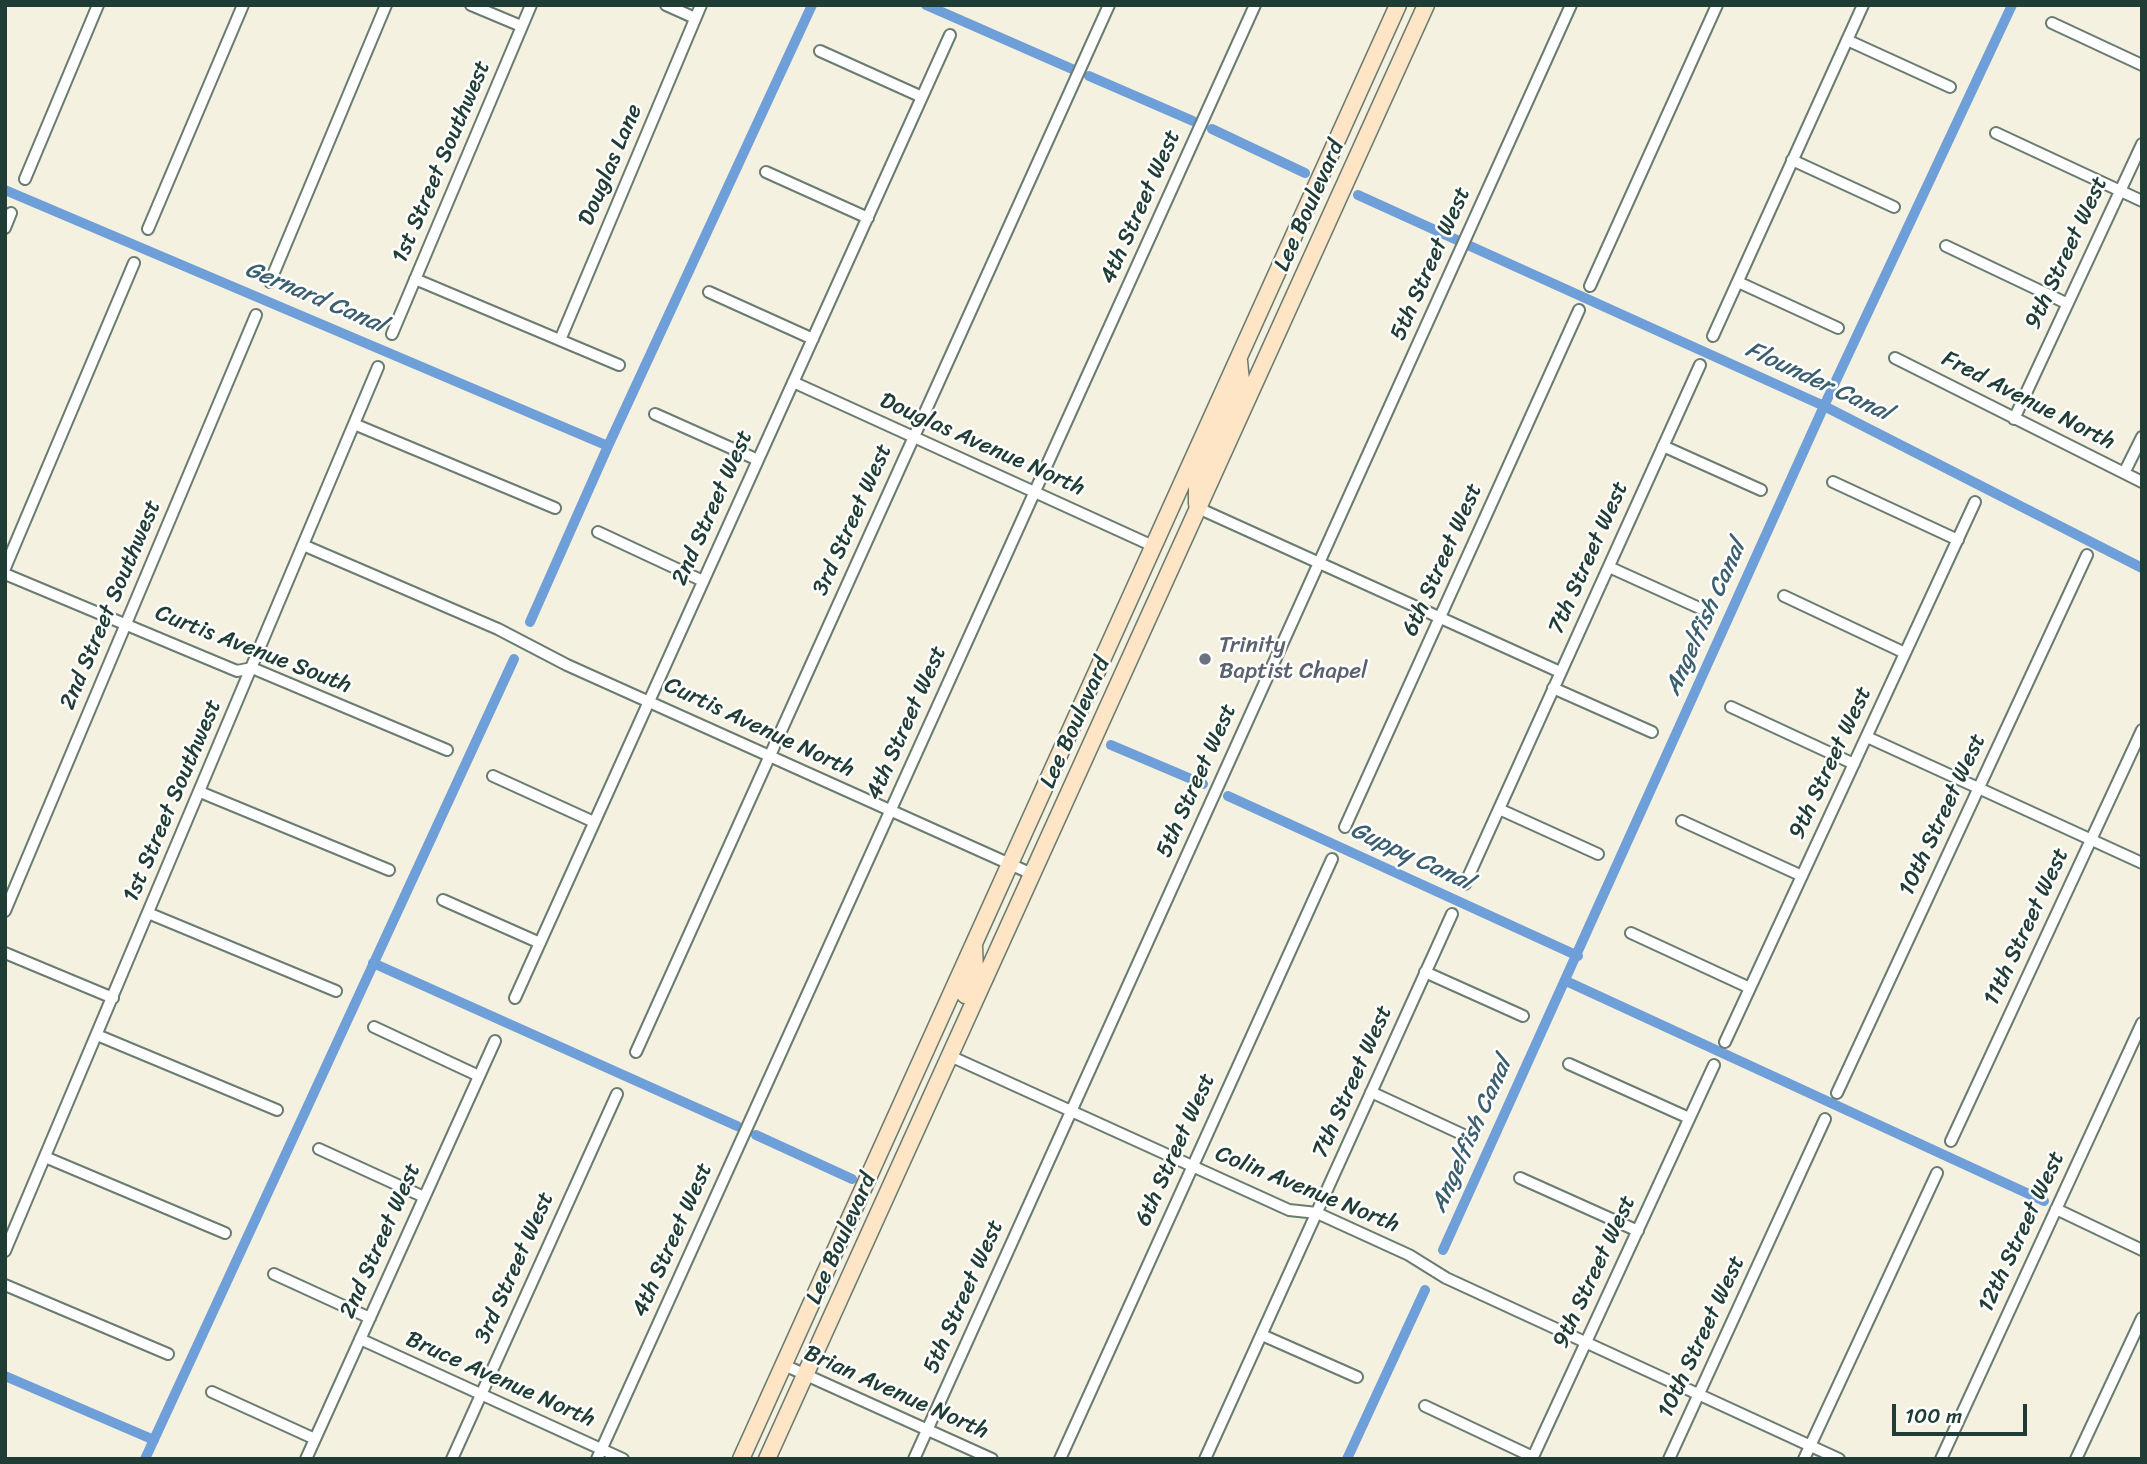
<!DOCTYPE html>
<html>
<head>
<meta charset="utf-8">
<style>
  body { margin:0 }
  #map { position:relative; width:2147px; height:1464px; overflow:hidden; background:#f5f1e1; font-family:Sriracha,sans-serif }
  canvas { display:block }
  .frame { position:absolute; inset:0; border:7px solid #1f3d34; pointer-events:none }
  .scale { position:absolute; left:1892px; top:1404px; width:135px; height:32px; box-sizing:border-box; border:4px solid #1f3d34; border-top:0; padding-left:9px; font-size:21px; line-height:24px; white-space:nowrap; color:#1f3d34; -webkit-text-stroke:5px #fff; paint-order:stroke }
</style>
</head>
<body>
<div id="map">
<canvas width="2147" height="1464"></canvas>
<div class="frame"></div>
<div class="scale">100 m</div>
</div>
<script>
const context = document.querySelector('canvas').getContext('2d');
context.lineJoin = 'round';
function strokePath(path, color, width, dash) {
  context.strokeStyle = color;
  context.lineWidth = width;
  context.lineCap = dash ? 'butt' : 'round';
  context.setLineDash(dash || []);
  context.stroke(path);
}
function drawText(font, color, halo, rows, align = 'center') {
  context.font = font + ' Sriracha,sans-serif';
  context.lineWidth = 5;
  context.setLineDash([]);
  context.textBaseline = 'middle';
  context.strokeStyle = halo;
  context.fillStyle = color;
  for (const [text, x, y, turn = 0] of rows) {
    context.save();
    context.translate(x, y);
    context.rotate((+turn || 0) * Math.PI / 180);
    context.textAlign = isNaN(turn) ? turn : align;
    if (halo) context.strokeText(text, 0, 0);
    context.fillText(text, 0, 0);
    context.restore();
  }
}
const canal = new Path2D(`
  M926 5 1072 69
  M1089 76 1193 121
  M1212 129 1305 173
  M5 190 608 446
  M1358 195 1457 240
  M1470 246 1824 406 2142 568
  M530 622 608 446 812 5
  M1111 745 1203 784
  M1228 796 1578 956
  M373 963 737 1126
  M1566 981 2044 1201
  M756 1135 852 1179
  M1443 1250 1824 406 2012 5
  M5 1376 154 1440
  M145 1459 514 659
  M1347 1459 1425 1290`);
const minor = new Path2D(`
  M471 5 521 26
  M666 5 695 18
  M2052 23 2142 65
  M1847 40 1950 87
  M820 51 922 97
  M1996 133 2142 201
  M1792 160 1894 207
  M766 172 868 218
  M25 179 98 5
  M5 228 11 213
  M148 229 243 5
  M1946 246 2066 303
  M415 279 619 365
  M270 282 386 5
  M1738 282 1838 328
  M1590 286 1717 5
  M709 292 813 339
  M392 334 531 5
  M1713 336 1863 5
  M560 340 701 5
  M1895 358 2142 482
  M793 382 1153 546
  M655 414 758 460
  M2014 419 2142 144
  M354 424 555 508
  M1663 446 1761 490
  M2124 473 2142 437
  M1833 482 1958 540
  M1198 508 1560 672
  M598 532 703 581
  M303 545 498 629 567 665 1032 874
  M1609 567 1706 611
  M5 568 134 263
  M5 574 213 661 237 671 252 668 447 750
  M1784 596 1905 653
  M1553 688 1652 732
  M1731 707 1854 764
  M1867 737 2142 863
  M493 776 594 822
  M200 792 389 870
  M1499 809 1598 854
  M1682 821 1802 876
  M1345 827 1579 310
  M1465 884 1700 365
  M443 900 540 943
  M5 911 256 315
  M148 913 336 991
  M1631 933 1750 988
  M5 953 113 998
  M1425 972 1523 1016
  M515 998 950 35
  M374 1027 479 1076
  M97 1035 277 1110
  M1725 1042 1975 502
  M636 1052 1109 5
  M950 1056 1289 1210 1317 1213 1409 1255 1446 1278 1839 1459
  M1569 1064 1689 1118
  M1371 1092 1468 1137
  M1837 1093 2087 555
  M1951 1141 2142 730
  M319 1149 424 1197
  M45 1157 225 1233
  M1520 1178 1638 1231
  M2056 1209 2142 1250
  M5 1251 378 367
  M274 1274 370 1318
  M5 1285 168 1354
  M1262 1335 1357 1377
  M360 1339 623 1459
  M784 1365 992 1459
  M212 1392 315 1439
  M1425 1406 1533 1457
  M306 1459 495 1041
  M452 1459 617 1094
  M597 1459 1255 5
  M914 1459 1571 5
  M1060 1459 1332 859
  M1205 1459 1452 914
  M1532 1459 1714 1065
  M1669 1459 1825 1119
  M1804 1459 1937 1173
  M1941 1459 2142 1023
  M2076 1459 2142 1318`);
const secondary = new Path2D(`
  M1197 504V483L1241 381 1239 361
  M965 995 975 973 974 946
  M741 1459 1398 5
  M767 1459 1426 5`);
const markers = [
  [1205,659,7,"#6b7280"]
];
const streetNames = [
  ["1st Street Southwest",442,162,-67],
  ["Douglas Lane",611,165,-67],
  ["Lee Boulevard",1310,206,-66],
  ["4th Street West",1141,207,-66],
  ["9th Street West",2067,253,-65],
  ["5th Street West",1431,264,-66],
  ["Fred Avenue North",2028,401,27],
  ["Douglas Avenue North",982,445,24],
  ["2nd Street West",713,508,-66],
  ["3rd Street West",853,520,-66],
  ["7th Street West",1589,558,-66],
  ["6th Street West",1443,560,-66],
  ["2nd Street Southwest",111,605,-67],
  ["Curtis Avenue South",253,650,21],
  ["4th Street West",907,723,-66],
  ["Lee Boulevard",1076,723,-66],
  ["Curtis Avenue North",759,728,25],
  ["9th Street West",1831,763,-65],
  ["5th Street West",1197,781,-66],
  ["1st Street Southwest",173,801,-67],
  ["10th Street West",1943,815,-65],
  ["11th Street West",2027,927,-65],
  ["7th Street West",1353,1082,-66],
  ["6th Street West",1176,1150,-66],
  ["Colin Avenue North",1307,1190,22],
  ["12th Street West",2022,1232,-65],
  ["Lee Boulevard",842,1239,-66],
  ["4th Street West",673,1240,-66],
  ["2nd Street West",381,1241,-66],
  ["3rd Street West",515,1268,-66],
  ["9th Street West",1595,1272,-65],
  ["5th Street West",964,1297,-66],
  ["10th Street West",1702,1337,-65],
  ["Bruce Avenue North",500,1380,24],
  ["Brian Avenue North",896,1393,24]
];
const worshipNames = [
  ["Trinity",1219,646],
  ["Baptist Chapel",1219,672]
];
const waterNames = [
  ["Gernard Canal",315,298,23],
  ["Flounder Canal",1818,382,25],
  ["Angelfish Canal",1706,618,-66],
  ["Guppy Canal",1411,857,25],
  ["Angelfish Canal",1472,1135,-66]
];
strokePath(canal, '#6f9fd9', 10);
strokePath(minor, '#6a7c71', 14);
strokePath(secondary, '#6a7c71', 19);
strokePath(minor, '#fff', 10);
strokePath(secondary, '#fde5c5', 16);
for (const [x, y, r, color] of markers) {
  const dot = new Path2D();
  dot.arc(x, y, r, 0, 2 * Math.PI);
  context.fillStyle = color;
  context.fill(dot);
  strokePath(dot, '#fff', 2.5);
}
drawText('23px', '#1f3d34', '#fff', streetNames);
drawText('23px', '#5b616d', '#fff', worshipNames, 'left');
drawText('italic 24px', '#3b5f6e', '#fff', waterNames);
</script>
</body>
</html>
